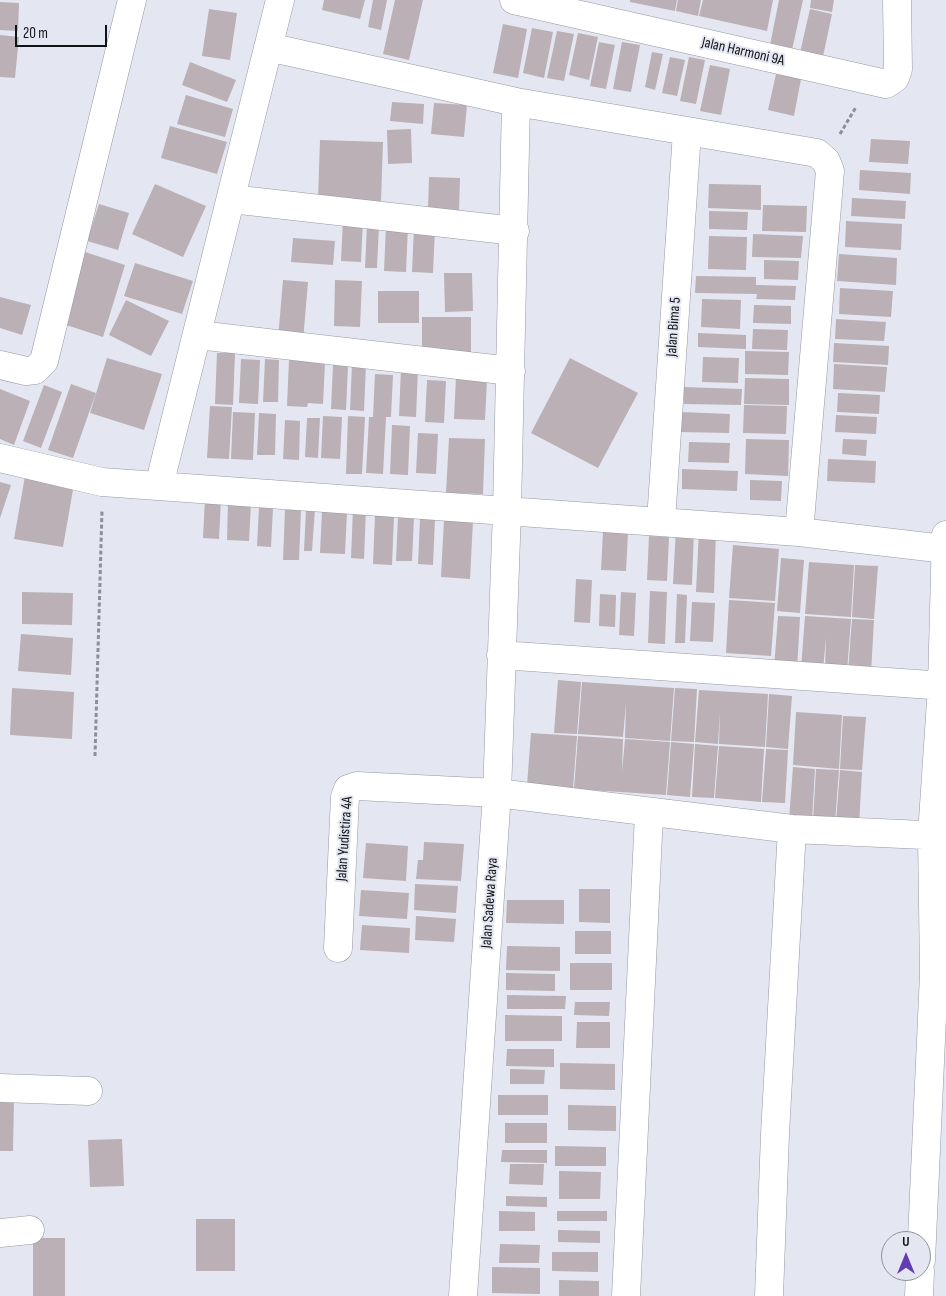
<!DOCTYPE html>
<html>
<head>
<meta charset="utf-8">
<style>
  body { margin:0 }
  #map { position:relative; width:946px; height:1296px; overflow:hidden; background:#e4e7f1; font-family:"Sofia Sans Condensed",sans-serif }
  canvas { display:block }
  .north { position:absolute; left:881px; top:1231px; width:50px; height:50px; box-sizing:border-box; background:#e4e7f1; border:1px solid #90929a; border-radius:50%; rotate:0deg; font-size:14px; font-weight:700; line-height:20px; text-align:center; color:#121317 }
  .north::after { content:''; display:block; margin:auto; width:18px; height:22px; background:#633bb3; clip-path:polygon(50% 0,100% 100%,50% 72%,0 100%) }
  .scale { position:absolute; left:15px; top:25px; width:92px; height:22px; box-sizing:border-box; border:2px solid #121317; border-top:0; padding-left:6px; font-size:15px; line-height:18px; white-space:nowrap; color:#121317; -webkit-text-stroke:4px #e4e7f1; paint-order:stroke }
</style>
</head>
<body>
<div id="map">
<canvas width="946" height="1296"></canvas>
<div class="north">U</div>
<div class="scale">20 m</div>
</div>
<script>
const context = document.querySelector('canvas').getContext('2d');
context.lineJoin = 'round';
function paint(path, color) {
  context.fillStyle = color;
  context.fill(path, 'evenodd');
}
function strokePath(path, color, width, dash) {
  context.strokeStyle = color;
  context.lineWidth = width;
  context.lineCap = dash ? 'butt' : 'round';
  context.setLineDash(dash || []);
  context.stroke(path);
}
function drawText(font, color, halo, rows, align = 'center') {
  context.font = font + ' "Sofia Sans Condensed",sans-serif';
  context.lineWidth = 4;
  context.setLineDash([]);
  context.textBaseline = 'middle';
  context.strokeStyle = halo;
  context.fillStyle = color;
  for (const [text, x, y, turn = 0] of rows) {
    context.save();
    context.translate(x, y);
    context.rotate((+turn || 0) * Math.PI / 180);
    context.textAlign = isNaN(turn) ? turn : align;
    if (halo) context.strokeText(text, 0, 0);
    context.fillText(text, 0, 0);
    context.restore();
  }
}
const building = new Path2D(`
  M324 0H365L360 19 322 10Z
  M373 0H387L381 30 368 27Z
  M395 0H423L409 60 383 54Z
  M630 0H677L675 11 630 2Z
  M678 0H701L698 16 676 11Z
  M703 0H773L767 31 699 16Z
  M779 0H803L792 50 770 45Z
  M811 0H834L832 12 810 8Z
  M0 2 19 3 18 31 0 30Z
  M209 9 237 13 230 60 202 56Z
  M810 9 832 14 821 66 798 61Z
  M503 24 527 29 518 78 493 73Z
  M532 28 553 32 544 78 523 73Z
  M557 31 574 34 564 81 547 78Z
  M578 33 598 37 589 80 569 75Z
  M0 35 19 37 15 78 0 77Z
  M599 42 615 45 606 89 590 86Z
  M622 42 640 45 631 92 613 89Z
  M652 52 663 54 655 90 645 87Z
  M670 57 685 60 677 96 662 93Z
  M689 57 705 60 696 104 680 101Z
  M190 62 236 80 227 102 182 85Z
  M710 65 730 69 721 115 700 111Z
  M776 74 801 79 794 116 768 110Z
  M186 95 233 109 225 137 177 124Z
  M392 102 424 104 423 124 390 121Z
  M434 103 467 105 464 137 431 134Z
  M170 126 227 142 217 174 161 158Z
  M411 129 412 163 388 164 387 130Z
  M871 139 910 141 908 164 869 162Z
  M320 140 383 142 381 201 318 199Z
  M860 170 911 173 910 194 859 190Z
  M429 177 460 178 459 210 428 209Z
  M155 184 206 206 183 257 132 234Z
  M709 184 761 185V210L708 208Z
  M852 198 906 201 905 219 851 216Z
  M99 204 129 213 118 250 87 241Z
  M763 205 807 206 806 232 762 231Z
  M709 211 748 212 747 230 709 229Z
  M343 218 363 219 361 262 341 261Z
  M846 221 902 224 901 250 845 247Z
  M367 224 379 225 377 268H365Z
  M386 226 408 227 406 272 384 271Z
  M414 228H435L433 273 412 272Z
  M753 234 803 236 801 258 752 257Z
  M709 236 747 237 746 270 708 269Z
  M293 238 335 241 333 265 291 262Z
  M82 251 125 265 103 337 60 323Z
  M839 254 897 258 896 285 837 281Z
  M764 260 799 261 798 280 764 279Z
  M135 263 193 281 182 314 124 296Z
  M444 273H472L473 311 445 312Z
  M696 276 756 277V285L796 286 795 300 756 299 757 294 695 293Z
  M283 280 308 282 303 341 278 339Z
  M335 280 362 281 360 327 334 326Z
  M840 288 893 291 891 317 839 314Z
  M378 291H419V323H378Z
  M0 297 31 305 22 335 0 328Z
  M702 299 741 300 740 329 701 327Z
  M126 300 169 321 151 356 109 335Z
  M754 305 791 306V324L753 323Z
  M422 317H471V354H422Z
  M836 319 886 322 884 341 835 339Z
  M753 329 788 330 787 350 752 349Z
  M698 333 746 335V349L698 347Z
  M834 343 889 346 888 365 833 362Z
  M745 351 789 352 788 375 745 374Z
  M217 353H235L233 405 215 404Z
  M703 357 739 358 738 383 702 382Z
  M107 358 162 374 144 430 90 413Z
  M570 358 638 393 598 468 531 433Z
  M241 359 260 360 258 404 239 403Z
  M265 359 279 360 278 402H263Z
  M289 360 325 362 323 404 308 403 307 407 287 406Z
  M352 364H366L364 411 350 410Z
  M834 364 887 367 885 392 833 389Z
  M333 365 348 366 346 410 331 409Z
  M401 369H418L416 417 399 416Z
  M375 374 393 375 391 417H386L383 474 366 473 369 417H373Z
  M456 377 487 379 485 420 454 419Z
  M745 378 789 379V405L744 404Z
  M427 380 446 381 444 423 425 422Z
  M71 384 96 393 73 458 48 450Z
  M44 385 62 392 41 448 23 441Z
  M684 387 742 389 741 405 684 404Z
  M0 389 30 401 14 445 0 439Z
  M838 393 880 395 879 414 837 412Z
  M744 405 787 406 786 434 743 433Z
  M210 406 232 407 229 459 207 458Z
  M233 412 255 413 253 460 231 459Z
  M680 412 730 414 729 433 680 432Z
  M259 413 276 414 275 455H257Z
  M836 415 877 417 876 434 835 432Z
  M323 416 342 417 340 459 321 458Z
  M348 416 365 417 362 474H346Z
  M307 418H320L318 458 305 457Z
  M285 420 300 421 299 460 283 459Z
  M392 425 410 426 408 475 390 474Z
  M418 433 438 434 436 474 416 473Z
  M449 438 485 439 483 494 446 493Z
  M746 439 789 440 788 476 745 474Z
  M843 439 867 440 866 456 842 454Z
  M689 442 730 443 729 463 688 462Z
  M828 459 876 461 875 483 827 481Z
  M682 469 738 471 737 491 682 489Z
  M25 476 74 484 63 547 14 539Z
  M750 480 782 481 781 501 750 500Z
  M0 482 11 485 0 518Z
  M205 498H221L219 539 203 538Z
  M228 502 251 503 249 541 227 540Z
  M259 507 273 508 271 547 257 546Z
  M353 508H366L364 559 351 558Z
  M306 509H315L312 551H304Z
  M285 510H301L299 560H283Z
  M322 511 347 512 345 554 320 553Z
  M375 515 394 516 392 565 373 564Z
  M398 517H414L412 561H396Z
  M420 519H435L433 565 418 564Z
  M444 519 473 520 470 579 441 577Z
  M676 528 694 529 692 585 673 584Z
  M699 529 716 530 714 593 696 592Z
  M603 532 628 533 626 571 601 570Z
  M649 536 669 537 667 581 647 580Z
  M733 545 779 549 775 601 729 598Z
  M781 558 804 560 800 613 777 611Z
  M809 562 854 565 851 617 805 614Z
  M855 565 878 566 874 619 852 617Z
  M576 579 592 580 590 623 574 622Z
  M650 591 667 592 665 644 648 643Z
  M22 592 73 593 72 625 22 624Z
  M621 592 636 593 634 636 619 635Z
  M600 594 616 595 615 627 599 626Z
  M677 594 687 595 685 643H675Z
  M729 600 775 603 771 656 726 653Z
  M692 602 715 603 713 642 690 641Z
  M778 616 800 617 797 670 774 668Z
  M805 616 851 619 847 672 825 670 826 637 823 670 801 669Z
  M852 619 874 620 871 673 848 672Z
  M21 634 73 638 71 675 18 671Z
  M558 680 581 682 577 734 554 733Z
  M582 682 674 688 670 741 625 738 626 703 623 737 578 734Z
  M12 688 74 692 72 739 10 735Z
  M675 688 697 689 694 742 671 741Z
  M699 690 768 694 765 747 719 744 720 710 718 744 695 742Z
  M769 694 792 696 788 749 766 747Z
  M796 712 842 715 839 769 793 765Z
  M843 716 866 717 862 770 840 769Z
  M531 733 577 736 573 789 527 785Z
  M578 736 623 739 622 772 625 739 670 742 666 795 574 789Z
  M671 742 694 744 690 797 667 795Z
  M695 744 718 746 714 798 692 797Z
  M719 746 764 749 761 802 715 798Z
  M766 749 788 750 785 803 762 802Z
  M793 767 815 769 812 821 789 820Z
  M816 769 839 770 835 823 813 821Z
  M840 770 862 772 859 825 836 823Z
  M424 842 464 844 461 881 416 879 418 860H423Z
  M366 843 408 846 406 881 363 878Z
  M415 884 458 886 456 913 414 910Z
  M579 889H610V923L579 922Z
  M361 890 409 893 407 919 359 916Z
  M507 900H564V924L506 923Z
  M416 916 456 919 454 942 415 940Z
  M362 925 410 928 409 953 360 950Z
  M575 931H611V954H575Z
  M507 946 560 947V971L506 970Z
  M570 963H612V990H570Z
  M506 973 555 974V991L506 990Z
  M507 995 566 996 565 1009H507Z
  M575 1002H610L609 1016 574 1015Z
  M505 1015 562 1016V1041H505Z
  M577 1022H610V1048H576Z
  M507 1049H554V1067L506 1066Z
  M560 1063 615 1064V1090L560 1089Z
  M510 1069 545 1070 544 1084H510Z
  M498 1095H548V1115H498Z
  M0 1099H14L13 1151H0Z
  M568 1105 616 1106V1131L568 1130Z
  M505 1123H547V1143H505Z
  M122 1139 124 1186 90 1187 88 1140Z
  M555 1146 606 1147V1166H555Z
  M502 1150H547V1163L501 1162Z
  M510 1164H544L543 1185 509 1184Z
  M559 1171 601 1172 600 1199H559Z
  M506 1196 547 1197V1207L506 1206Z
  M499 1211 535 1212V1231H499Z
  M557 1211H607V1221H557Z
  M196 1219H235V1271H196Z
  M558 1230 600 1231V1243L558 1242Z
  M33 1238H65V1296H33Z
  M500 1244 540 1245 539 1263H499Z
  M552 1252H598V1272L552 1271Z
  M492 1267 540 1268V1294L492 1293Z
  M559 1280 599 1281V1296H559Z`);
const path = new Path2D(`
  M840 134 856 107
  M95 756 102 510`);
const minor = new Path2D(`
  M514 0 886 84 895 78 898 69 897 0
  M268 47 516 102 817 153 826 161 830 171 799 532
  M231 199 515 231
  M198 335 511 371
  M0 365 26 371 35 370 44 361 132 0
  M0 458 102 482 799 532 946 549
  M159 486 280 0
  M661 521 687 132
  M501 655 946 686
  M338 948 345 797 348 789 357 786 497 793 792 829 946 836
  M0 1088 88 1091
  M0 1233 30 1230
  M921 1260 934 974 932 835 942 686 946 535
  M463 1296 497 793 507 510 516 102
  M626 1296 649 814
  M769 1296 775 1134 792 829
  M919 1296 920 1271`);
const streetNames = [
  ["Jalan Harmoni 9A",743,52,13],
  ["Jalan Bima 5",674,327,-86],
  ["Jalan Yudistira 4A",345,839,-86],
  ["Jalan Sadewa Raya",490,903,-86]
];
paint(building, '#bab0b5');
strokePath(minor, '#9598a2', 29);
strokePath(path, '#8d8f97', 3, [4, 2.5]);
strokePath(minor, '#fff', 28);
drawText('15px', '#121317', '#e4e7f1', streetNames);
</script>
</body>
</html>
